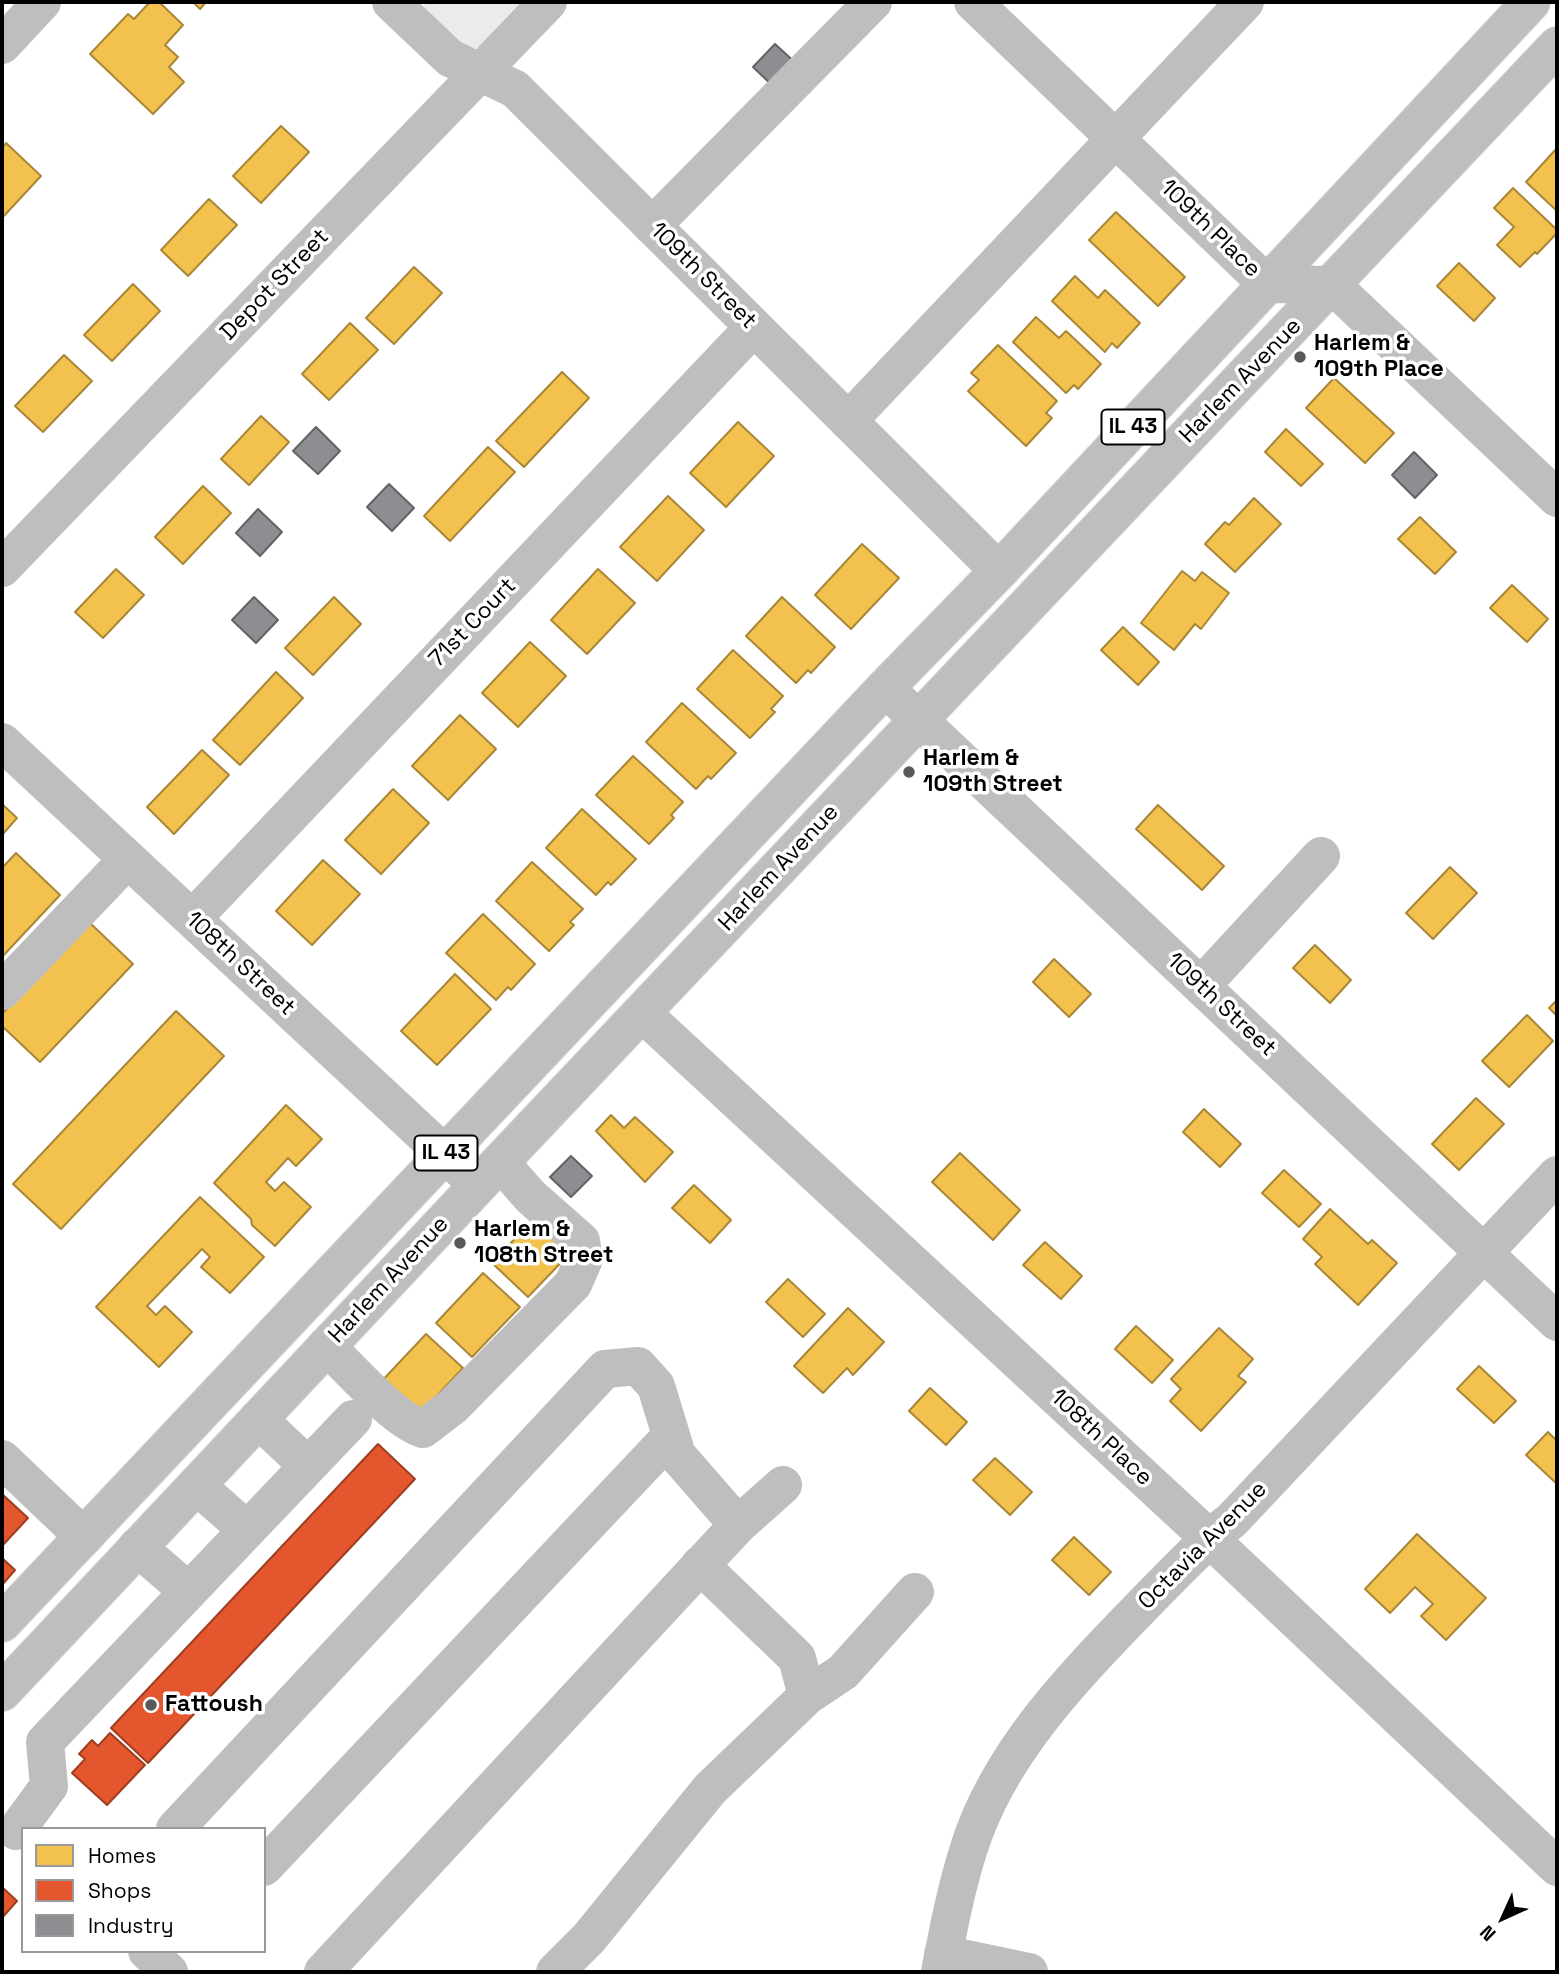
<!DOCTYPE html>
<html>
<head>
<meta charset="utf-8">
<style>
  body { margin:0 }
  #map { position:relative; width:1559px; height:1974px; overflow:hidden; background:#fff; font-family:"Space Grotesk",sans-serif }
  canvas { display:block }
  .frame { position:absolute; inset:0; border:4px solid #000; pointer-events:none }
  .legend { position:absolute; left:21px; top:1827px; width:245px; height:126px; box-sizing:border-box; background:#fff; border:2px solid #999; margin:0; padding:9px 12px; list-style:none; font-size:21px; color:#000 }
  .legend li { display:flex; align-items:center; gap:14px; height:35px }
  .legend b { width:35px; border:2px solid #999 }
  .north { position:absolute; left:1468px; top:1883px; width:70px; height:70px; -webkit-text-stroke:5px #fff; paint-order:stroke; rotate:225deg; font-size:19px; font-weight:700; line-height:28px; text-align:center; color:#000 }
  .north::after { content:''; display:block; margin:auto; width:24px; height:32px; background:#000; clip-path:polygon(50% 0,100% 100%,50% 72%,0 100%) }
</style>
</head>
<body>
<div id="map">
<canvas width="1559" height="1974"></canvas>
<div class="frame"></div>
<ul class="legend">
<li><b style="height:19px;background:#f2c14e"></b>Homes</li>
<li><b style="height:19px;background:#e4572e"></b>Shops</li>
<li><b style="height:19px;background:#8d8d92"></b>Industry</li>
</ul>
<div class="north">N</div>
</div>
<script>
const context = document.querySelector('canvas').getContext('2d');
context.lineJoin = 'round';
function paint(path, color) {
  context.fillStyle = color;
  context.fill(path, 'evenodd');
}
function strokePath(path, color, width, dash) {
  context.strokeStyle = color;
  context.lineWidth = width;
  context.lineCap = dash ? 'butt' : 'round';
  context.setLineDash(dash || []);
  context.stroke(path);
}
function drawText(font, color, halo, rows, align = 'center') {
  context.font = font + ' "Space Grotesk",sans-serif';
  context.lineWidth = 7;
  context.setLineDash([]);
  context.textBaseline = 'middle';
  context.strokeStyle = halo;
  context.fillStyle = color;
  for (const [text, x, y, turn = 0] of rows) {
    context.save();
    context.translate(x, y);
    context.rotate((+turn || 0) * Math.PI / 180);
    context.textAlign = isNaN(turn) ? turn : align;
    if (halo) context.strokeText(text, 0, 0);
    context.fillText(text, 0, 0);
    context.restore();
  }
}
const green = new Path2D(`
  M428 2H527L481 47 468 49 419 10Z`);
const homes = new Path2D(`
  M150 2H159L183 25 165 45 178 57 169 67 184 82 153 114 90 54 128 14 134 19Z
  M193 2H206L200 9Z
  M281 126 309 152 261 203 233 176Z
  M6 143 41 176 2 218V148Z
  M1557 148V211L1526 182Z
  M1513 188 1557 230V233L1537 254 1535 252 1520 267 1497 245 1514 227 1494 208Z
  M209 199 237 225 188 276 161 250Z
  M1116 212 1185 277 1158 306 1089 240Z
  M1459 263 1495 298 1474 321 1437 286Z
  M414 267 442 293 394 344 366 318Z
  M1075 276 1098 298 1105 290 1140 323 1117 348 1112 343 1105 352 1052 301Z
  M133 284 160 311 112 361 84 335Z
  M1036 317 1059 338 1066 331 1101 364 1078 389 1074 385 1066 393 1013 342Z
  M350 323 378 350 329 400 302 374Z
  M998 345 1057 401 1046 413 1052 418 1026 446 968 391 979 380 971 373Z
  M64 355 92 381 43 432 15 406Z
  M562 372 589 398 524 467 496 441Z
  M1334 378 1394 433 1365 463 1306 408Z
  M261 416 289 442 249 485 221 459Z
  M738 422 774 456 726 507 690 473Z
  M1286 429 1323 464 1301 486 1265 452Z
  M488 447 515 472 450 541 424 516Z
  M203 486 231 513 183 564 155 537Z
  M668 496 704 530 657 581 620 547Z
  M1254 498 1281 524 1235 572 1205 544 1225 522 1229 525Z
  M1420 517 1456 552 1435 574 1398 539Z
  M862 544 899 578 851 629 815 595Z
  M116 569 144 595 103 638 75 612Z
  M598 569 635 603 587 654 551 620Z
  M1182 571 1195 581 1202 572 1229 593 1201 629 1195 624 1174 650 1141 623Z
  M1512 585 1548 619 1527 642 1490 608Z
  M334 597 361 624 313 675 285 648Z
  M782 597 835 647 811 673 808 670 796 683 746 636Z
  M1123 627 1159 662 1138 685 1101 650Z
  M530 642 566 676 518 727 482 693Z
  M733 650 783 696 771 709 775 712 750 738 697 689Z
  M276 672 303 698 240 765 213 740Z
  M682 703 736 753 711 779 708 776 696 789 646 742Z
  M460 715 496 749 448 800 412 766Z
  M202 750 229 775 174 834 147 807Z
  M633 756 683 802 671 815 674 818 649 844 596 795Z
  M393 789 429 823 381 874 345 840Z
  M2 804 17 818 2 835Z
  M1158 805 1224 866 1202 890 1136 829Z
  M582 809 636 859 611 885 608 882 596 895 546 848Z
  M16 853 60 895 2 957V868Z
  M323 860 360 894 312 945 276 911Z
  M532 862 583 909 570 922 574 925 549 951 496 901Z
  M1450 867 1477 893 1433 939 1406 913Z
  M483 914 535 964 511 990 508 987 496 1000 446 953Z
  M89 922 133 964 40 1062 2 1026V1014Z
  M1315 945 1351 980 1330 1003 1293 968Z
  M1054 959 1091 994 1069 1017 1033 982Z
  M455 974 491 1009 437 1065 401 1031Z
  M1557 1000V1016L1549 1008Z
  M176 1011 224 1056 61 1229 13 1184Z
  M1527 1015 1553 1041 1509 1087 1482 1061Z
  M1476 1098 1504 1124 1459 1170 1432 1144Z
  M286 1105 322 1139 296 1166 288 1158 266 1182 275 1191 284 1182 311 1207 275 1246 252 1225 251 1219 214 1183Z
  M1204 1109 1241 1144 1220 1167 1183 1132Z
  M611 1115 624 1128 635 1117 673 1152 645 1182 596 1131Z
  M960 1153 1020 1210 993 1240 932 1182Z
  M1284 1170 1321 1204 1299 1227 1262 1193Z
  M694 1185 731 1220 710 1243 672 1208Z
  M200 1197 264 1257 230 1293 201 1267 210 1257 202 1249 147 1306 156 1315 165 1306 192 1332 159 1367 96 1307Z
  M1330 1209 1368 1244 1372 1240 1397 1263 1358 1305 1315 1264 1322 1257 1303 1239Z
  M539 1213 576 1247 528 1297 492 1263Z
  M1045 1242 1082 1276 1061 1299 1023 1265Z
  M483 1273 520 1307 472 1357 436 1323Z
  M788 1279 825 1314 803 1337 766 1302Z
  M848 1308 884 1342 853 1375 847 1368 823 1393 794 1366Z
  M1136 1326 1173 1360 1152 1383 1115 1349Z
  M1219 1328 1253 1359 1238 1376 1246 1382 1201 1431 1170 1401 1181 1389 1171 1379Z
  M426 1334 463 1368 416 1418 379 1384Z
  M1479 1366 1516 1401 1494 1423 1457 1389Z
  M930 1388 967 1422 946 1445 909 1411Z
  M1548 1432 1557 1441V1484L1526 1455Z
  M995 1458 1032 1492 1010 1515 973 1480Z
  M1417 1534 1486 1598 1446 1640 1421 1616 1433 1604 1415 1587 1390 1613 1365 1589Z
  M1074 1537 1111 1572 1089 1595 1052 1560Z`);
const shops = new Path2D(`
  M378 1444 415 1479 148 1763 111 1728Z
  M2 1494 28 1518 2 1546Z
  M2 1558 15 1570 2 1585Z
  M110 1733 145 1765 107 1805 72 1773 85 1759 79 1754 92 1740 98 1746Z
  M2 1887 17 1901 2 1918Z`);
const industry = new Path2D(`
  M775 44 800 67 777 90 753 67Z
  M316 427 340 451 318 474 293 451Z
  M1414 452 1437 475 1415 498 1392 475Z
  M389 484 414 508 392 531 367 507Z
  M258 509 282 532 260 556 236 533Z
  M254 597 278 620 256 643 232 620Z
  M571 1156 592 1176 571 1197 550 1177Z`);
const minor = new Path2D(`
  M391 2 450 58 515 89 999 571
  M973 2 1267 284 1332 285 1557 498
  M2 45 42 2
  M652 226 873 2
  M848 421 1245 2
  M2 568 548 2
  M885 688 1557 1322
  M2 742 478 1185
  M192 919 754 327
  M1201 986 1321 856
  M2 991 128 859
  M642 1013 1209 1538 1557 1867
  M326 1346C350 1368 394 1420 423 1429L453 1406 573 1284 584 1259 581 1241 531 1197 500 1162
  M258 1419 308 1466
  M2 1459 84 1537
  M196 1485 247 1530
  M137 1547 188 1591
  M700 1565 797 1658 807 1696
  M175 1829 605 1369 638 1366 656 1386 677 1455 738 1525
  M16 1831 49 1786 45 1742 353 1419
  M264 1867 671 1436
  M147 1951 169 1972
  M943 1954 1029 1972
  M323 1972 738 1525 783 1485
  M555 1972 589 1938 710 1789 807 1696 843 1672 915 1592
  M940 1972C948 1931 956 1888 969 1848 999 1752 1076 1674 1144 1604 1173 1575 1200 1545 1232 1520L1557 1175`);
const major = new Path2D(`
  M2 1623 885 688 999 571 1531 2
  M2 1692 500 1162 1557 46`);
const markers = [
  [1300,357,7,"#595959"],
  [909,772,7,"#595959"],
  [460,1243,7,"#595959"],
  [151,1705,7,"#595959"]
];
const shields = [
  [1133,427,63],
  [446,1153,63]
];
const shieldNames = [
  ["IL 43",1133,427],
  ["IL 43",446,1153]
];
const streetNames = [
  ["109th Place",1210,229,44],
  ["109th Street",703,276,45],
  ["Depot Street",275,285,-46],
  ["Harlem Avenue",1241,381,-46],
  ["71st Court",473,623,-46],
  ["Harlem Avenue",779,868,-47],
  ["108th Street",240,964,43],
  ["109th Street",1221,1005,43],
  ["Harlem Avenue",389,1280,-47],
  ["108th Place",1101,1438,43],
  ["Octavia Avenue",1203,1546,-45]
];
const poiNames = [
  ["Harlem &",1314,344],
  ["109th Place",1314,370],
  ["Harlem &",923,759],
  ["109th Street",923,785],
  ["Harlem &",474,1230],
  ["108th Street",474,1256],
  ["Fattoush",165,1705]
];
paint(green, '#ebebeb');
paint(homes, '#f2c14e');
strokePath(homes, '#a98737', 2);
paint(shops, '#e4572e');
strokePath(shops, '#a03d20', 2);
paint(industry, '#8d8d92');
strokePath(industry, '#636366', 2);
strokePath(major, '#dbdbdb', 40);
strokePath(minor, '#bebebe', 38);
strokePath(major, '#bebebe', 38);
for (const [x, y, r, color] of markers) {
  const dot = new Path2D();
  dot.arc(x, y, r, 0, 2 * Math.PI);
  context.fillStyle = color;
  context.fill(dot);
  strokePath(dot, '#fff', 2.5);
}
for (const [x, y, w] of shields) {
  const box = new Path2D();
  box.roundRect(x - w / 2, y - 17.5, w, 35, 5);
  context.fillStyle = '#fff';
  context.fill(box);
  strokePath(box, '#000', 2);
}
drawText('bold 21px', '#000', null, shieldNames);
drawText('23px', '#000', '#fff', streetNames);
drawText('bold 23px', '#000', '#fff', poiNames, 'left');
</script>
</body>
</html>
